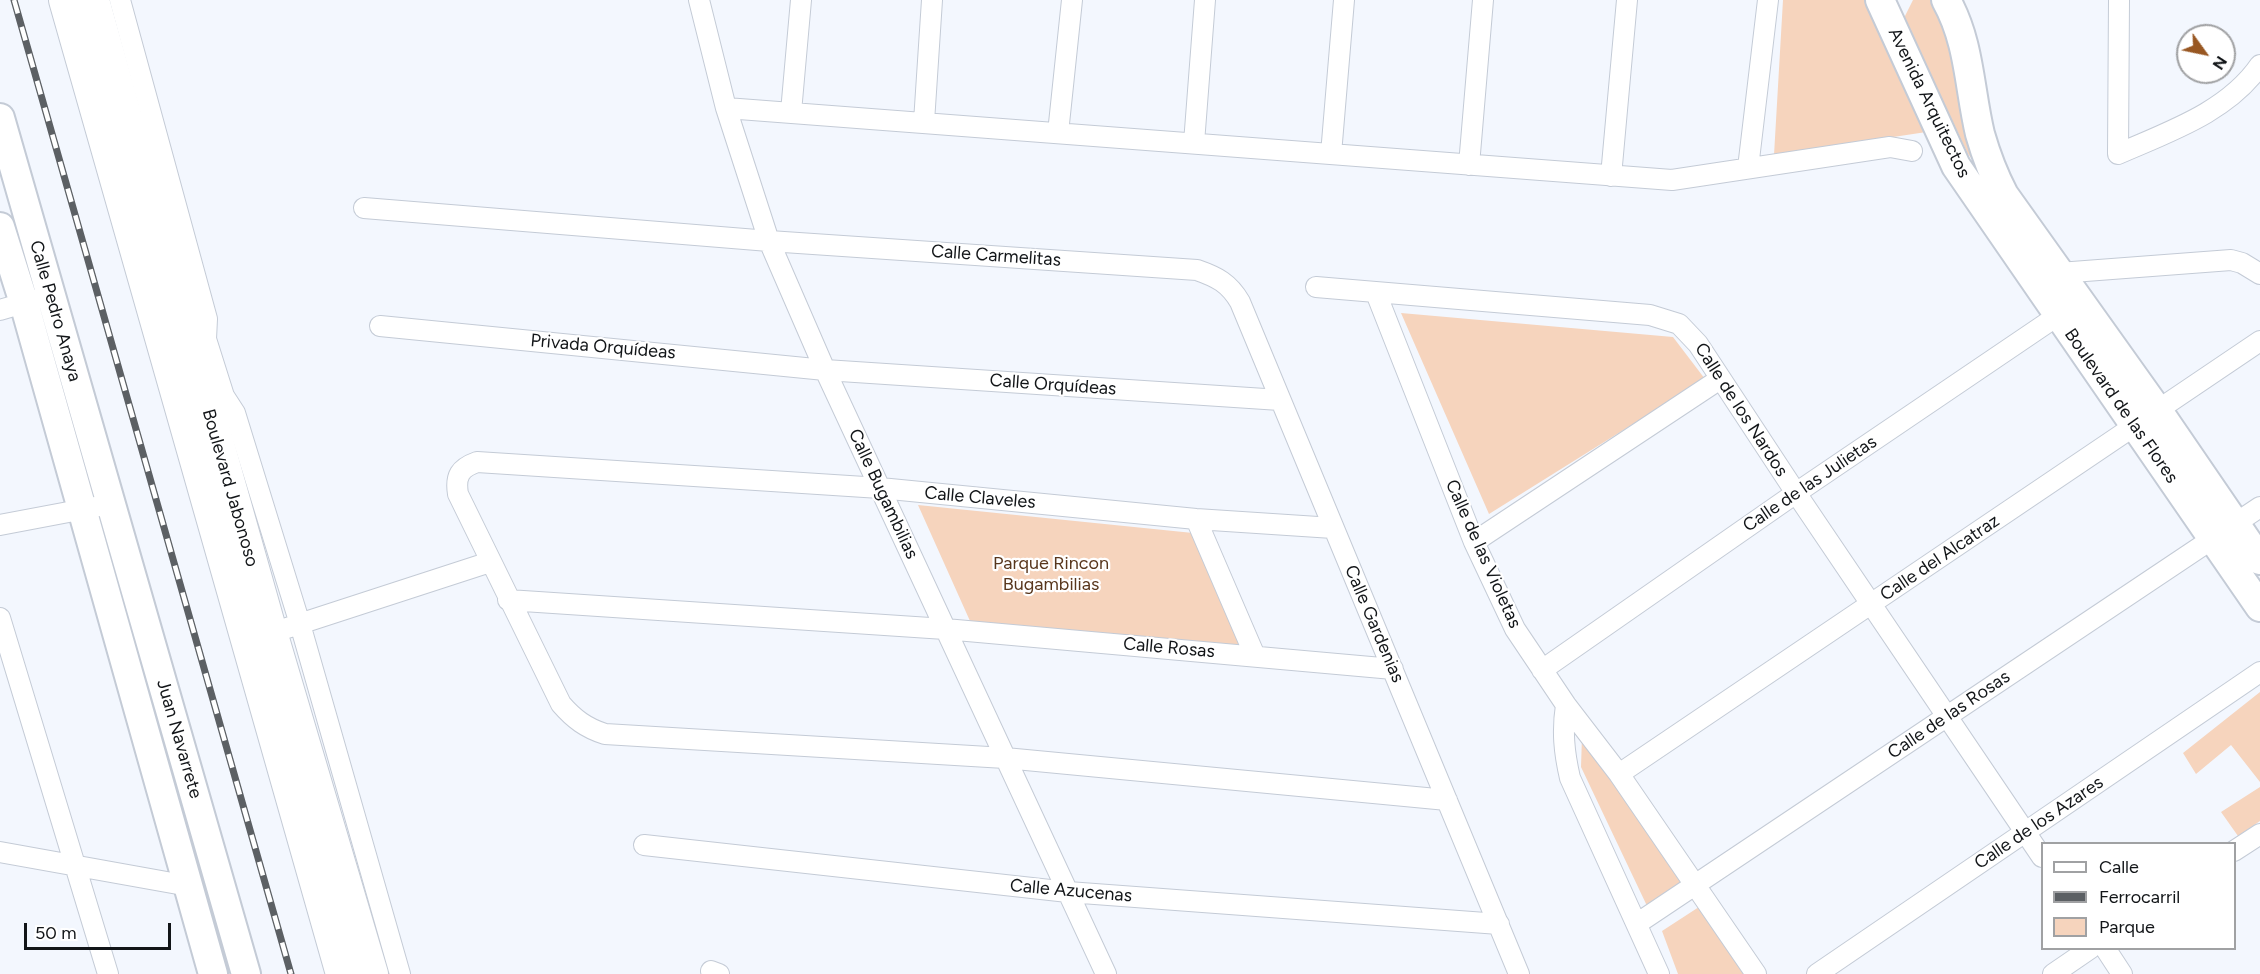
<!DOCTYPE html>
<html>
<head>
<meta charset="utf-8">
<style>
  body { margin:0 }
  #map { position:relative; width:2260px; height:974px; overflow:hidden; background:#f3f7fe; font-family:Figtree,sans-serif }
  canvas { display:block }
  .legend { position:absolute; left:2041px; top:842px; width:195px; height:108px; box-sizing:border-box; background:#fff; border:2px solid #a0a1a3; margin:0; padding:8px 10px; list-style:none; font-size:18px; color:#121518 }
  .legend li { display:flex; align-items:center; gap:12px; height:30px }
  .legend b { width:30px; border:2px solid #a0a1a3 }
  .north { position:absolute; left:2176px; top:24px; width:60px; height:60px; box-sizing:border-box; background:#fff; border:2px solid #a0a1a3; border-radius:50%; rotate:123deg; font-size:16px; font-weight:700; line-height:24px; text-align:center; color:#121518 }
  .north::after { content:''; display:block; margin:auto; width:21px; height:27px; background:#985722; clip-path:polygon(50% 0,100% 100%,50% 72%,0 100%) }
  .scale { position:absolute; left:24px; top:923px; width:147px; height:27px; box-sizing:border-box; border:3px solid #121518; border-top:0; padding-left:8px; font-size:18px; line-height:21px; white-space:nowrap; color:#121518; -webkit-text-stroke:4px #fff; paint-order:stroke }
</style>
</head>
<body>
<div id="map">
<canvas width="2260" height="974"></canvas>
<ul class="legend">
<li><b style="height:8px;background:#fff"></b>Calle</li>
<li><b style="height:8px;background:#5c6064"></b>Ferrocarril</li>
<li><b style="height:16px;background:#f6d4bd"></b>Parque</li>
</ul>
<div class="north">N</div>
<div class="scale">50 m</div>
</div>
<script>
const context = document.querySelector('canvas').getContext('2d');
context.lineJoin = 'round';
function paint(path, color) {
  context.fillStyle = color;
  context.fill(path, 'evenodd');
}
function strokePath(path, color, width, dash) {
  context.strokeStyle = color;
  context.lineWidth = width;
  context.lineCap = dash ? 'butt' : 'round';
  context.setLineDash(dash || []);
  context.stroke(path);
}
function drawText(font, color, halo, rows, align = 'center') {
  context.font = font + ' Figtree,sans-serif';
  context.lineWidth = 4.5;
  context.setLineDash([]);
  context.textBaseline = 'middle';
  context.strokeStyle = halo;
  context.fillStyle = color;
  for (const [text, x, y, turn = 0] of rows) {
    context.save();
    context.translate(x, y);
    context.rotate((+turn || 0) * Math.PI / 180);
    context.textAlign = isNaN(turn) ? turn : align;
    if (halo) context.strokeText(text, 0, 0);
    context.fillText(text, 0, 0);
    context.restore();
  }
}
const green = new Path2D(`
  M1783 0H1876L1933 131 1774 155Z
  M1913 0H1941L1988 180 1968 154 1904 18Z
  M1401 313 1673 337 1705 379 1489 514Z
  M918 505 1193 533 1241 648 970 621Z
  M2260 692V782L2231 745 2196 774 2183 753Z
  M1582 736 1689 884 1648 908 1581 767Z
  M2260 787V821L2238 836 2221 812Z
  M1702 905 1749 974H1678L1662 931Z`);
const street = new Path2D(`
  M120 0 207 319 206 339 195 362
  M699 0 726 108 769 241 825 370 1106 974
  M2119 0 2118 154C2168 132 2228 112 2260 65
  M726 108 1672 180 1890 147 1912 151
  M791 112 801 0
  M924 122 932 0
  M1058 133 1072 0
  M1194 143 1205 0
  M1331 154 1344 0
  M1469 165 1483 0
  M1748 168 1768 0
  M1611 176 1627 0
  M364 208 769 241 1197 270C1217 277 1229 283 1240 302L1519 974
  M2052 278 2059 273 2231 260 2242 263 2260 274
  M1316 287 1650 315 1679 324 1698 344 1796 493 2042 857
  M1376 293 1474 542 1515 629 1566 705 1619 774 1756 974
  M0 310 34 300
  M380 326 825 370 1280 400
  M206 339 224 396
  M202 385 224 396 235 413 300 624 400 974
  M1196 519 1255 656
  M0 525 95 507
  M1333 528 1196 519 880 488 477 462C460 468 455 476 458 494L561 704C574 719 586 728 605 734L1005 758 1447 800
  M1474 542 1720 379
  M508 600 945 629 1393 669
  M0 618 108 974
  M287 628 490 562
  M1542 670 1796 493 2069 308
  M1566 705C1562 731 1564 752 1570 778L1659 974
  M1619 774 2260 341
  M644 845 1068 892 1499 924
  M2234 851 2260 834
  M0 852 189 886
  M1638 923 2260 507
  M2105 948 2122 974
  M711 971 719 974
  M1817 974 2260 672
  M2053 974 2091 948`);
const secondary = new Path2D(`
  M1880 0 1956 166 2260 607
  M1946 0C1970 43 1969 88 1980 134 1986 155 1994 176 2004 195L2158 411 2260 560
  M0 118 246 974
  M0 227 24 303 213 974`);
const primary = new Path2D(`
  M65 0 342 974
  M93 0 271 632 372 974`);
const rail = new Path2D(`
  M14 0 291 974`);
const streetNames = [
  ["Avenida Arquitectos",1929,103,64],
  ["Calle Carmelitas",996,256,4],
  ["Calle Pedro Anaya",55,311,74],
  ["Privada Orquídeas",603,347,5],
  ["Calle Orquídeas",1053,385,4],
  ["Boulevard de las Flores",2121,406,55],
  ["Calle de los Nardos",1741,410,57],
  ["Calle de las Julietas",1810,484,-34],
  ["Boulevard Jabonoso",230,488,74],
  ["Calle Bugambilias",883,494,65],
  ["Calle Claveles",980,498,5],
  ["Calle de las Violetas",1483,554,66],
  ["Calle del Alcatraz",1940,558,-34],
  ["Calle Gardenias",1374,624,67],
  ["Calle Rosas",1169,648,5],
  ["Calle de las Rosas",1949,715,-34],
  ["Juan Navarrete",179,739,74],
  ["Calle de los Azares",2039,823,-34],
  ["Calle Azucenas",1071,891,5]
];
const parkNames = [
  ["Parque Rincon",1051,564],
  ["Bugambilias",1051,585]
];
paint(green, '#f6d4bd');
strokePath(street, '#c4cbd6', 22);
strokePath(secondary, '#c4cbd6', 32);
strokePath(primary, '#c4cbd6', 34);
strokePath(street, '#fff', 20);
strokePath(secondary, '#fff', 28);
strokePath(primary, '#fff', 32);
strokePath(rail, '#5c6064', 7);
strokePath(rail, '#fff', 4.5, [14]);
drawText('18px', '#121518', '#fff', streetNames);
drawText('18px', '#58361c', '#fff', parkNames);
</script>
</body>
</html>
